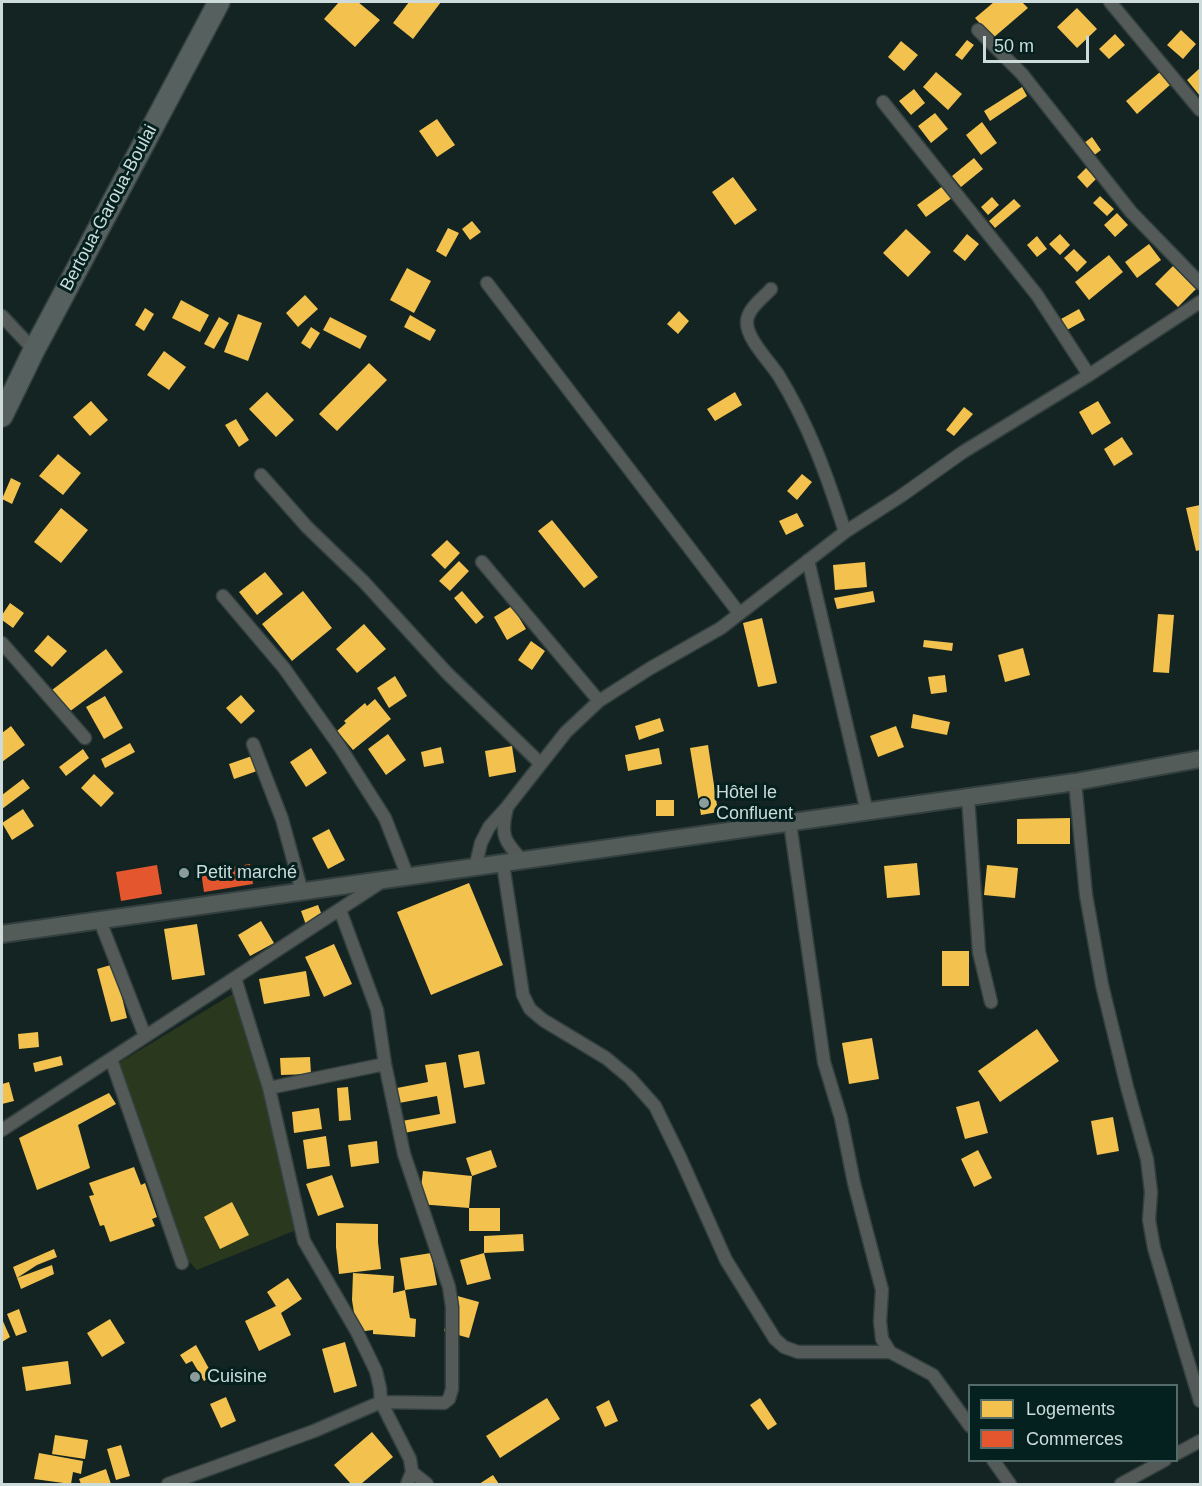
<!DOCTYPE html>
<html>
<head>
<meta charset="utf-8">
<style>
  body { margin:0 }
  #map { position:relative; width:1202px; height:1486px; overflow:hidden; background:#142422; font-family:Arial,sans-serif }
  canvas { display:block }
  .frame { position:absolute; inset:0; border:3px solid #cddcdb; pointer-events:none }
  .legend { position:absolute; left:968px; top:1384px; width:210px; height:78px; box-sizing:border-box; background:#04201f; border:2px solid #546b6a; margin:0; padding:8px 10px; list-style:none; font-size:18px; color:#cddcdb }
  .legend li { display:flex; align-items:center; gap:12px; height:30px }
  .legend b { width:30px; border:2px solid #546b6a }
  .scale { position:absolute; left:983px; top:36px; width:106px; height:27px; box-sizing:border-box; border:3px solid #cddcdb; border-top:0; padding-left:8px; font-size:18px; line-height:21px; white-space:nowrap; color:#cddcdb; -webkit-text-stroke:4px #04201f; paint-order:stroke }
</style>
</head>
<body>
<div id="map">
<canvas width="1202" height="1486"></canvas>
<div class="frame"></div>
<ul class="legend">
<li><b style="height:16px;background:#f2c14e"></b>Logements</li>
<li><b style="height:16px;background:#e4572e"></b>Commerces</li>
</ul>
<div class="scale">50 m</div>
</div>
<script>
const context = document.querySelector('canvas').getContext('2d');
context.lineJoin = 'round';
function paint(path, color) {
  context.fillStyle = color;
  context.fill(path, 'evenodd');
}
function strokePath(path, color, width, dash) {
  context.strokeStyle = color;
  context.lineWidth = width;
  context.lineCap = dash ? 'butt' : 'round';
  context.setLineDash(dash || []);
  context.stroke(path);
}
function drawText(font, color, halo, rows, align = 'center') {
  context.font = font + ' Arial,sans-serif';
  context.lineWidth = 6;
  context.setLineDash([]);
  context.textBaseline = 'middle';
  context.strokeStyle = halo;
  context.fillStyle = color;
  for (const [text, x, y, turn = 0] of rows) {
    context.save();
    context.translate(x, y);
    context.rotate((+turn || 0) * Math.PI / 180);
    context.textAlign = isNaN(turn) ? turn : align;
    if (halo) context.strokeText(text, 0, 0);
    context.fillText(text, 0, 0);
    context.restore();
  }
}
const green = new Path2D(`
  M236 992 253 1037 301 1228 197 1270 171 1242 112 1067Z`);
const homes = new Path2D(`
  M339 2H358L380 20 355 47 324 19Z
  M409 2H441L413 39 393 23Z
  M994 2H1022L1028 8 993 38 975 18Z
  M1077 8 1097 29 1077 48 1057 27Z
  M1181 30 1196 44 1183 59 1167 45Z
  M1115 34 1125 45 1109 59 1099 49Z
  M967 40 974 45 962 60 955 55Z
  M901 41 918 55 904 71 888 57Z
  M1200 68V96L1187 80Z
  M936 72 962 94 948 110 923 87Z
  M1160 72 1170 85 1137 114 1126 101Z
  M1022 87 1027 96 990 121 984 111Z
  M914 89 925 103 911 115 899 101Z
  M935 113 948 129 931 143 918 126Z
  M437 119 455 145 437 157 419 131Z
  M982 122 997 143 981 155 966 135Z
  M1092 137 1101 150 1093 156 1084 143Z
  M974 158 983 169 961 187 952 176Z
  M1086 168 1096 179 1087 188 1077 177Z
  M733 177 757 210 735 225 712 192Z
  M947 183 956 195 926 217 917 205Z
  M1100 196 1114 209 1107 216 1093 203Z
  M992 197 999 205 988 215 981 207Z
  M1014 199 1021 206 995 228 989 221Z
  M1117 213 1128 225 1115 237 1104 225Z
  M472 221 481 232 470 240 462 229Z
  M448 228 459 233 446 257 436 251Z
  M906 229 931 252 908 277 883 253Z
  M967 234 979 244 965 261 953 251Z
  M1060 234 1070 245 1060 255 1049 244Z
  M1037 236 1047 249 1037 257 1027 245Z
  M1149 244 1161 260 1137 278 1125 262Z
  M1074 249 1087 262 1077 272 1064 258Z
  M1109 255 1123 272 1089 300 1075 282Z
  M1173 266 1196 289 1178 307 1155 284Z
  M407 268 431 281 414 313 390 300Z
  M305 295 318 309 298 327 286 313Z
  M181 300 209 315 200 332 172 318Z
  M145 308 154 314 144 331 135 325Z
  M1079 309 1085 320 1067 330 1061 319Z
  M679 311 689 321 678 334 667 324Z
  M238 314 262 323 248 361 224 352Z
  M410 315 436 330 430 341 404 327Z
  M219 317 229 323 214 349 204 344Z
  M330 317 367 336 360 349 323 330Z
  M311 327 320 333 310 349 301 343Z
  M164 351 186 367 169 390 147 375Z
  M369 363 387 380 337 431 319 414Z
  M267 392 294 420 276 437 249 409Z
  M735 392 742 405 715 421 707 409Z
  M91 401 108 420 90 436 73 417Z
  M1098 401 1111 423 1092 435 1079 412Z
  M964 407 973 414 954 436 946 430Z
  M236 419 249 440 239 447 225 425Z
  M1122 437 1133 454 1114 466 1104 449Z
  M58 454 81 473 63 495 39 476Z
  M802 474 812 482 797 500 787 491Z
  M11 478 21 483 12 504 2 499Z
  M1200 505V550L1196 551 1186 508Z
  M61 508 88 530 61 563 34 542Z
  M797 513 804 526 786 535 779 521Z
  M552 520 598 577 584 588 538 531Z
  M447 540 460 553 445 569 431 555Z
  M459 561 469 571 450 591 439 581Z
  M865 562 867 587 835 590 833 565Z
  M265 572 283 594 257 615 239 592Z
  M303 591 332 628 292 661 262 624Z
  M462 591 484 617 476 624 454 598Z
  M873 591 875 602 837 609 834 598Z
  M10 603 24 613 13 628 2 620V615Z
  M512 606 526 629 507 640 494 617Z
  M1158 614 1174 615 1169 673 1153 672Z
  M762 618 777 683 758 687 743 623Z
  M364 624 386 649 357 673 336 649Z
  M48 635 67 651 52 667 34 651Z
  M924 640 953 643 952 651 923 647Z
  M531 641 545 651 532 670 518 660Z
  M1023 648 1030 675 1005 682 998 655Z
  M106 649 123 672 69 712 52 690Z
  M945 675 947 692 931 694 928 677Z
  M395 676 407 696 389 708 377 688Z
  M241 695 255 711 241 724 226 708Z
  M105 696 123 728 104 739 86 707Z
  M375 699 391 719 353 750 337 731 346 723 344 721 365 703 367 706Z
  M913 714 950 722 947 735 911 728Z
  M660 718 664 731 639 740 635 726Z
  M11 726 25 745 2 762V733Z
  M896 726 904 747 878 757 870 736Z
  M388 734 406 760 386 775 368 749Z
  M130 743 135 752 105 768 101 759Z
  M708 745 718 812 701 815 690 748Z
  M512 746 516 772 489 777 485 751Z
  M441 747 444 763 424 767 421 752Z
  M311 748 327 773 306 787 290 762Z
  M659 748 662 764 628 771 625 755Z
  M83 749 89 758 66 776 59 767Z
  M252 756 257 771 234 779 229 764Z
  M94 774 114 793 101 807 81 788Z
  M23 779 30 788 2 809V795Z
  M656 800H674V816H656Z
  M23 809 34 826 12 840 2 823Z
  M1070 818V844H1017V819Z
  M329 829 345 860 328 869 312 838Z
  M917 863 920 895 887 898 884 866Z
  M987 865 1018 868 1015 898 984 895Z
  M469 883 503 965 431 995 397 912Z
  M318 905 323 918 306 925 301 911Z
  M261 921 274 943 250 956 238 935Z
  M197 924 205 975 172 980 164 929Z
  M334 944 352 984 324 997 305 957Z
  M942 951H969V986H942Z
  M114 964 127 1018 111 1022 97 969Z
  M306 971 310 996 264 1004 259 979Z
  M1037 1029 1059 1061 1000 1102 978 1071Z
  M38 1032 39 1047 19 1049 18 1034Z
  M872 1038 879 1079 849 1084 842 1043Z
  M479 1051 485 1084 464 1088 458 1055Z
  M61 1056 63 1065 35 1072 33 1063Z
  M310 1057 311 1074 281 1075 280 1058Z
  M446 1062 456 1123 404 1133 402 1121 440 1114 437 1096 399 1103 397 1088 428 1082 425 1065Z
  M9 1082 14 1101 2 1104V1084Z
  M348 1087 351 1120 339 1121 337 1088Z
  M109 1093 116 1104 78 1125 90 1168 37 1190 19 1138Z
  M979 1101 988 1133 965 1139 956 1107Z
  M319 1108 322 1129 294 1133 292 1112Z
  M1113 1117 1119 1151 1097 1155 1091 1121Z
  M326 1136 330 1166 307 1169 303 1140Z
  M377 1141 379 1163 351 1167 348 1145Z
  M491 1150 497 1167 472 1176 466 1158Z
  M978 1150 992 1178 974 1187 961 1159Z
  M134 1167 141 1185 145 1183 157 1217 152 1219 155 1226 110 1242 104 1225 100 1226 89 1196 94 1195 89 1183Z
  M423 1171 472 1176 469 1208 419 1204Z
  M332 1175 344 1207 318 1216 306 1184Z
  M232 1202 249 1235 220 1249 204 1217Z
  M469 1208H500V1231H469Z
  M336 1223 378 1224V1242L381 1269 339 1274 336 1247Z
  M523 1234 524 1251 484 1253V1236Z
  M54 1249 57 1257 37 1265 17 1278 13 1267Z
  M431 1253 437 1285 405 1290 400 1258Z
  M484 1253 491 1279 467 1285 460 1260Z
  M52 1265 54 1274 21 1289 17 1278Z
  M353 1273 394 1276 393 1293 405 1290 410 1318 416 1319 415 1337 373 1334V1330L357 1332 352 1300Z
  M288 1278 302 1299 281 1313 291 1335 259 1351 245 1321 276 1306 267 1292Z
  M454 1295 479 1302 469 1338 444 1331Z
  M19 1309 27 1332 16 1336 7 1314Z
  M2 1319 10 1337 2 1342Z
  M110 1319 125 1343 102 1357 87 1333Z
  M345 1342 357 1386 334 1393 322 1349Z
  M196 1345 213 1376 204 1381 192 1361 186 1364 180 1355Z
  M68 1361 71 1384 26 1391 22 1367Z
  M226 1397 236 1421 221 1428 210 1404Z
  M547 1398 560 1419 500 1458 486 1436Z
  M760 1398 777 1424 768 1430 750 1405Z
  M609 1400 618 1421 605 1427 596 1407Z
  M372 1432 393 1457 361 1484H351L334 1465Z
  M55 1435 88 1440 85 1459 52 1454Z
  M121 1445 130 1476 116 1480 107 1449Z
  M39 1453 83 1461 81 1474 73 1472 71 1484 34 1479Z
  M106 1469 111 1484H81L79 1479Z
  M493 1475 499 1484H479Z`);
const shops = new Path2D(`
  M250 864 253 884 204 892 201 872Z
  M157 865 162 894 121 901 116 872Z`);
const street = new Path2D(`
  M1110 2 1200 110
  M978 30 1022 74 1131 212 1200 283
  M883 102 1037 295 1089 375
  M487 283 739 613
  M771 289C763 298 747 309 747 322 746 338 770 362 779 376 809 425 828 478 845 532
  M2 316 34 350
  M261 475 307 527 364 582 447 673 540 763
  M808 560 867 812
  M482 562 599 701
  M223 596 284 668 340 747 385 818 408 877
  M2 643 85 738
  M253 744 282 819 302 892
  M1075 782 1086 895 1102 985 1127 1087 1147 1159 1151 1192 1149 1220 1154 1248 1200 1401
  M968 797 979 952 991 1002
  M507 808C500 835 504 841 523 861
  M790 823 824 1062 841 1118 854 1183 882 1290 880 1321 882 1339 890 1352
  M503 864 523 995 530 1009 543 1020 606 1058 630 1078 655 1106 680 1157 726 1260 775 1339 784 1347 798 1352H890L933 1375 970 1426
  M475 868 481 843 489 827 507 807 566 732 599 701 649 669 721 628 845 532 901 496 963 452 1089 375 1200 302
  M340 910 377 1010 385 1064 404 1154 449 1287 452 1307V1389L449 1399 444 1403 381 1402 410 1459 412 1472 407 1484
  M100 921 145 1036
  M111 1059 182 1263
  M269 1088 385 1064
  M2 1130 383 881
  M1176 1454 1200 1441
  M993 1460 1010 1484
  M412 1472 427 1484
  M168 1484 314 1431 381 1402 380 1388 376 1371 357 1332 304 1241 269 1088 235 978
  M1121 1484 1165 1460`);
const secondary = new Path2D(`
  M2 934 1075 782 1200 759`);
const highway = new Path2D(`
  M2 416 34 350 219 2`);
const markers = [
  [704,803,6,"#8c9c9a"],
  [184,873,6,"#8c9c9a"],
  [195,1377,6,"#8c9c9a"]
];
const streetNames = [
  ["Bertoua-Garoua-Boulai",109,208,-62]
];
const poiNames = [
  ["Hôtel le",716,793],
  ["Confluent",716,814],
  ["Petit marché",196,873],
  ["Cuisine",207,1377]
];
paint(green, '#2a391d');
paint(homes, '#f2c14e');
paint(shops, '#e4572e');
strokePath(street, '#33403f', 15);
strokePath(secondary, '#33403f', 20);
strokePath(highway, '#33403f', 24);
strokePath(street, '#535a58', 12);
strokePath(secondary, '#545c59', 16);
strokePath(highway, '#56605e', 21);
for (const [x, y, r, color] of markers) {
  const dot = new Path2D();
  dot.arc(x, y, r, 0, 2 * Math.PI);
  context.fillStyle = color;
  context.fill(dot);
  strokePath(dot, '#04201f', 2);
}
drawText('18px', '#cddcdb', '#04201f', streetNames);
drawText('18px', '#cddcdb', '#04201f', poiNames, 'left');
</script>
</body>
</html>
